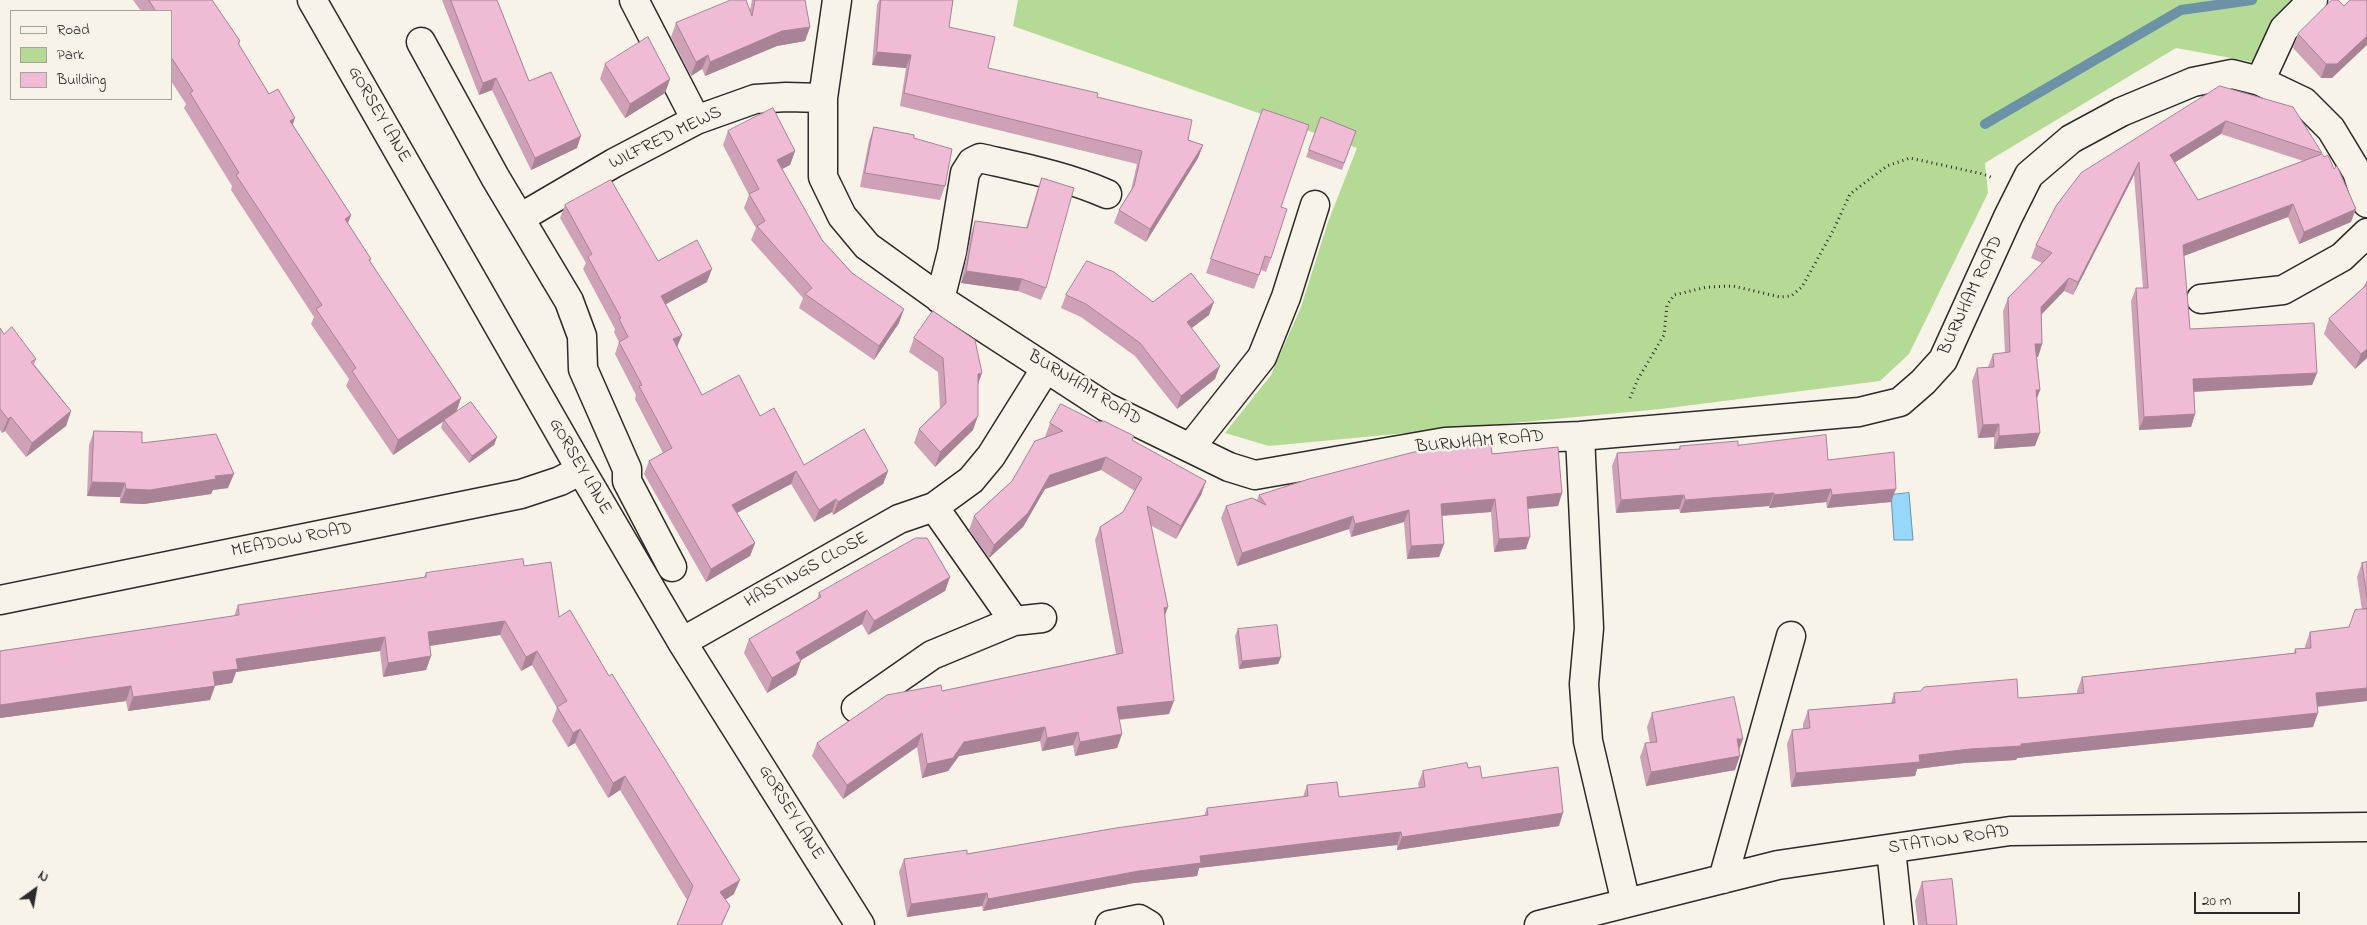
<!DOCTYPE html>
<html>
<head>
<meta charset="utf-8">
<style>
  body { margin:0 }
  #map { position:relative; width:2367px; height:925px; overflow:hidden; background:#f7f3e8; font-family:"Indie Flower",sans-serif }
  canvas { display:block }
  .legend { position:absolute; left:10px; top:10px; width:162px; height:90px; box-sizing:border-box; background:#f7f3e8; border:1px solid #a5a39c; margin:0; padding:6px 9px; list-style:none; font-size:15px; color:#2b2b2b }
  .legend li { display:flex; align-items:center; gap:10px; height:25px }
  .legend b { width:25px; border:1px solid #a5a39c }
  .north { position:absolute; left:10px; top:865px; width:50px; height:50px; -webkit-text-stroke:4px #f7f3e8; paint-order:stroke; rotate:32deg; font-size:14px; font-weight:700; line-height:20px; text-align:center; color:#2b2b2b }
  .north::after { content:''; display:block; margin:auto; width:18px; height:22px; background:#2b2b2b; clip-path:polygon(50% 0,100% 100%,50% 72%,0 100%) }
  .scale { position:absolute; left:2194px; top:892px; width:106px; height:22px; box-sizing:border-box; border:2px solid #2b2b2b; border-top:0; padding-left:6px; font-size:15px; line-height:18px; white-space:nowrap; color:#2b2b2b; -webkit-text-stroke:4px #f7f3e8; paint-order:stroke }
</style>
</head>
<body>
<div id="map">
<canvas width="2367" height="925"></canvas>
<ul class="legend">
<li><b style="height:6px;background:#f7f3e8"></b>Road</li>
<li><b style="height:14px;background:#b5da95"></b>Park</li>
<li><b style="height:14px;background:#f0bbd5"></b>Building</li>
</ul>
<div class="north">N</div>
<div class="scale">20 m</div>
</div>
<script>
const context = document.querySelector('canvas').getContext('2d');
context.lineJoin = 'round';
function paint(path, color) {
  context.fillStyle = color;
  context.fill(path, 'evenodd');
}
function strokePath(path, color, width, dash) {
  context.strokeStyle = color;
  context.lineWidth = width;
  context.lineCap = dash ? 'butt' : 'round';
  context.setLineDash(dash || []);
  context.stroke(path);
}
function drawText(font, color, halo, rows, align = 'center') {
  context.font = font + ' "Indie Flower",sans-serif';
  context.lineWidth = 5;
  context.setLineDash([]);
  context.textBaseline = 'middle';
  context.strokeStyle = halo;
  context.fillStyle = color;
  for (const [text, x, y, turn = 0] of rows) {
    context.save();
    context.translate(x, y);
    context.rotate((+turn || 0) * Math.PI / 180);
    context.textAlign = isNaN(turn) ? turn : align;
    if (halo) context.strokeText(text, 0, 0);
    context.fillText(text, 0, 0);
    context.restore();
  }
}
const green = new Path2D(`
  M1018 0H2306L2253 62 2176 48 1985 163 1988 193 1909 354 1880 381 1661 409 1269 446 1225 433 1271 375 1301 307 1328 222 1357 148 1013 26Z`);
const water = new Path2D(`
  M1909 493 1913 540H1894L1891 495Z`);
const stream = new Path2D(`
  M1985 124 2181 10 2252 0`);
const path = new Path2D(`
  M1630 398 1638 379 1664 335 1667 305 1674 295 1707 287 1733 286 1780 297 1791 296 1802 287 1834 229 1850 194 1887 166 1910 158 1983 174 1993 178`);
const minor = new Path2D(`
  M312 0 581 470 682 642 860 925
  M634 0 696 120
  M837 0 823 98V177L842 216 867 246 949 305 1106 407 1229 467 1255 475 1445 442 1580 436 1859 412 1900 402 1923 382 1943 360 2008 217 2029 175 2071 139 2121 112 2193 82 2232 74 2260 81 2304 102 2331 129 2357 172 2367 203
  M421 42 495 177 569 301 582 336 583 369 627 469V481L672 567
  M2260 81 2284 29 2313 0
  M520 218 614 163 696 120 755 99 786 97 823 98
  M940 299 952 252 965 173 972 162 980 158C1024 168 1066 176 1107 194
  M2201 299 2283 290 2342 257 2367 233
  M1580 436 1589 628 1584 684 1588 741 1626 903
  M1190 448 1262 357 1286 297 1315 205
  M934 507 1014 621 1042 618
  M0 600 521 494 560 481 581 470
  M682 642 899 519 934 507 971 480 991 456 1046 368
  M856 708 932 655 1014 621
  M1891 849 1899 925
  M1723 879 1791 636
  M1110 925 1139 919 1149 925
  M1539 925 1778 865 2010 831 2367 827`);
const wall = new Path2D(`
  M133 0H212L240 41 239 45 269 94 293 125 351 215 348 223 371 259 370 262 461 398 456 412 497 437 494 445 469 463 441 428 443 421 393 455 346 386 349 379 311 324 314 317 231 190 232 186 184 108 186 104 171 81V11H141Z
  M442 0H497L529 81 577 148 531 170 492 90 479 95Z
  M752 0H805L810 27 805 41 777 46 705 76 702 69 691 76 671 37 676 23 750 10Z
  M879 0H953L949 27 988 68 1097 97 1188 140 1203 145 1198 158 1146 242 1114 223 1119 210 1131 190 1137 164 900 106 906 68 872 65 877 5Z
  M2332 0V78H2321L2293 48 2298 34Z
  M605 64 670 79 665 93 625 118 600 79Z
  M2220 86 2322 153 2321 155 2351 222 2299 244 2288 217 2184 256 2190 329 2317 373 2312 385 2194 392 2195 414 2191 427 2139 430 2131 301 2136 288H2143L2134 175 2073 295 2064 291 2041 315 2042 344 2038 357H2037L2040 390 2037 398 2035 446 1994 449V437L1978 438 1972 381 1977 368 1988 367 1993 354 2005 353 2003 311 2008 298 2042 263 2031 258 2036 245ZM2221 134 2303 161 2198 200 2175 162Z
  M1263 109 1281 207 1271 258 1266 272 1261 270 1254 289 1206 273Z
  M1321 117 1356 131 1342 170 1306 157Z
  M874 127 914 138 945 186 940 200 860 187 869 141Z
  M728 131 795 151 790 165 782 169 822 240 899 323 874 360 799 308 803 298 751 240 756 228 744 208 749 195 723 145Z
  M1042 178 1046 288 1041 300 1018 291 961 283 971 234 975 221 1026 228 1037 191Z
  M565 205 658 261 707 282 666 304 682 335 677 347 702 395 760 416 804 465 888 471 883 484 833 515 832 512 814 522 791 484 737 513 755 543 750 556 706 582 644 474 649 461 663 453 635 399 636 395 615 354 619 342 614 332 615 329 583 269 586 263 560 218Z
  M2367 280V358L2355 369 2324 334 2329 319 2363 288Z
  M1066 295 1153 302 1209 315 1192 328 1215 379 1177 409 1135 356 1081 317 1061 308Z
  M0 328 4 334 36 359 34 364 71 411 66 426 26 457 5 431 2 433 0 430Z
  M914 338 982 373 978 383 973 430 935 467 914 443 919 429 940 408 938 372 909 352Z
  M1050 423 1133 441 1206 481 1201 495 1176 539 1150 525 1168 607 1165 615 1169 714 1119 720 1122 734 1117 748 1075 756 1073 745 1042 751 1040 741 959 756 948 771 922 778 917 747 843 799 812 756 817 743 942 691 1116 654 1095 540 1100 527 1123 512 1135 491 1101 470 1045 489 1023 527 989 558 969 530 974 516 1012 481 1046 437H1045Z
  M94 431 142 443 228 488 213 490 211 494 144 504 120 503V497L87 496 89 445Z
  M1738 445 1828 460 1891 502 1827 508 1826 502 1769 508V506L1680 513 1679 509 1616 513 1612 466 1617 453 1679 449 1680 446Z
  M1492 454 1562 493 1558 506 1528 509 1526 549 1494 552 1491 512 1442 516 1444 544 1439 557 1407 559 1404 522 1351 537 1349 529 1237 566 1221 518 1226 506 1257 500 1259 495Z
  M2367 562V701L2318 707 2313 727 2017 758 2016 760 1964 763 1917 769 1915 776 1791 787 1787 744 1792 730 1803 729V724L1808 710 1891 703 1894 693 2018 698 2077 693V691L2082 677 2294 653 2295 649 2305 648V646L2310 632 2349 627 2362 610 2357 577 2362 563Z
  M524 566 559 617 734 894 725 900 730 906 722 925H677L687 900 620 790 608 798 575 743 568 747 552 721 557 708 532 665 521 671 500 635 430 646 431 656 426 670 383 677 380 651 236 672 232 683 215 685 210 700 128 711 126 701 0 718V651L234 616 238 605 424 577 426 573Z
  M950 577 945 591 868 635 862 624 801 660 796 675 767 693 744 653 749 639 817 599 819 593Z
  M1238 629 1281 657 1278 664 1239 669 1235 636Z
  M1652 713 1739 749 1735 770 1646 786 1640 757 1645 743H1650L1647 727Z
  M1468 768 1482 778 1559 826 1397 850V845L1199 868 1197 876 1134 883 983 911 982 906 907 917 899 872 904 859 967 854 1204 816 1207 808 1303 797 1307 785 1339 797 1419 788 1418 784 1423 771Z
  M1922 882 1957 925H1918L1915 901Z`);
const shadedWall = new Path2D(`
  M810 27 805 41 777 46 705 76 710 62 782 31Z
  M2367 36V45L2332 78H2321L2326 64Z
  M877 52 911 55 906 68 872 65Z
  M708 55 702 69 691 76 696 62Z
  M496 78 492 90 479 95 483 83Z
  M670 79 665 93 625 118 630 104Z
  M295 118 290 133V121Z
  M2226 121 2221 134 2166 168 2170 155Z
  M581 136 577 148 531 170 535 158Z
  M1203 145 1198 158 1146 242 1150 229Z
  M795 151 790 165 772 174 777 160Z
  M2139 162 2134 175 2073 295 2078 282Z
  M2293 204 2288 217 2178 258 2183 245Z
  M2356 209 2351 222 2299 244 2304 232Z
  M351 215 345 230V219Z
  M712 269 707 282 657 309 661 296Z
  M966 271 1022 279 1018 291 961 283Z
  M2069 278 2064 291 2036 320 2041 307Z
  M1214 302 1209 315 1182 335 1187 322Z
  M904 309 899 323 874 360 879 346Z
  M682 335 677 347 673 339Z
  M2035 344H2042L2038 357H2031Z
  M2367 349V358L2355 369 2361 354Z
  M1220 366 1215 379 1177 409 1181 396Z
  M982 373 977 387 978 374Z
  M2317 373 2312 385 2188 392 2193 379Z
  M2036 390H2040L2035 403Z
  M461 398 456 413 393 455 398 440Z
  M71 411 66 426 26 457 32 443Z
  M2195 414 2191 427 2139 430 2144 417Z
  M978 416 973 430 935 467 940 452Z
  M11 417 5 431 2 433 8 419Z
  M1999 424 1994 437 1978 438 1983 425Z
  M2040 433 2035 446 1994 449 1999 436Z
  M497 437 494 445 469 463 472 456Z
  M1106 457 1101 470 1045 489 1023 527 989 558 994 545 1050 475Z
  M796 471 791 484 727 518 732 505Z
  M888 471 883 484 833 515 838 502Z
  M234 474 228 488 213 490 211 494 144 504 120 503 126 489 215 476Z
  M1206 481 1201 495 1176 539 1181 526Z
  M92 482 125 483 120 497 87 496Z
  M1831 489 1826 502 1769 508 1774 495Z
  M1896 489 1891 502 1827 508 1832 495Z
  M1562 493 1558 506 1522 509 1527 497Z
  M1774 493 1769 506 1680 513 1685 500Z
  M1684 495 1679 509 1616 513 1621 500Z
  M836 499 832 512 814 522 819 510Z
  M1495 499 1491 512 1436 516 1441 504Z
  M1409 510 1404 522 1351 537 1355 524Z
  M1353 516 1349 529 1237 566 1242 553Z
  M1530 537 1526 549 1494 552 1499 539Z
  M755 543 750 556 706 582 711 569Z
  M1444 544 1439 557 1407 559 1411 546Z
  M950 577 945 591 868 635 874 621Z
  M1168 607 1163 620 1164 608Z
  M867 610 862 624 791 666 796 652Z
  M505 621 500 635 422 647 428 632Z
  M385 637 380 651 236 672 232 683 208 687 213 672 236 659Z
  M537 651 532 665 521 671 526 657Z
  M431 656 426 670 383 677 388 663Z
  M1281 657 1278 664 1239 669 1242 661Z
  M801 661 796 675 767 693 772 678Z
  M131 686 126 701 0 718V705Z
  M215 686 210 700 128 711 133 697Z
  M2367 688V701L2311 707 2316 693Z
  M1174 701 1169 714 1112 720 1117 707Z
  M2318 713 2313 727 2017 758 2016 760 1964 763 1917 769 1915 776 1791 787 1796 773 1919 755 1970 749 2021 744Z
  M1045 727 1040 741 959 756 948 771 922 778 927 764 964 742Z
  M580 729 575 743 568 747 573 733Z
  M1078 732 1073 745 1042 751 1047 738Z
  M922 733 917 747 843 799 847 785Z
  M1122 734 1117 748 1075 756 1080 742Z
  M1737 739H1743L1738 753Z
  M1740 756 1735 770 1646 786 1651 772Z
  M625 776 620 790 608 798 613 783Z
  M1563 813 1559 826 1397 850 1402 837Z
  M1401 832 1397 845 1199 868 1197 876 1134 883 983 911 988 899 1200 856Z
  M740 880 734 894 715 906 720 892Z
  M987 893 982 906 907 917 911 904Z`);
const building = new Path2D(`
  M149 0H212L240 41 238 43 269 94 278 89 295 118 290 121 351 215 345 219 371 259 369 260 461 398 398 440 352 371 356 368 316 309 322 305 236 175 239 173 190 93 193 91 171 57V11H156Z
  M451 0H497L529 81 551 72 581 136 535 158 496 78 483 83Z
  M731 0H746L752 16 755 0H805L810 27 782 31 710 62 708 55 696 62 676 23Z
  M881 0H953L949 27 995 37 988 68 1098 93 1097 97 1192 120 1188 140 1203 145 1150 229 1119 210 1134 186 1142 151 904 93 911 55 877 52Z
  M2332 0H2338L2344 6 2350 0H2367V36L2337 64H2326L2298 34Z
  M648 37 670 79 630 104 605 64Z
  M2220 86 2293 107 2322 153 2226 121 2170 155 2198 200 2322 154 2324 157 2328 155 2334 169 2337 166 2356 209 2304 232 2293 204 2183 245 2190 329 2314 323 2317 373 2193 379 2195 414 2144 417 2136 288H2148L2139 162 2078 282 2069 278 2041 307 2042 344H2035L2040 390H2036L2040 433 1999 436V424L1983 425 1977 368 1994 367 1993 354 2010 352 2008 298 2052 253 2036 245 2056 206 2081 173Z
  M773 108 795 151 777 160 822 240 852 273 904 309 879 346 805 294 812 288 757 226 765 221 749 194 759 189 728 131Z
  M1263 109 1309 125 1281 207 1287 209 1271 258 1265 256 1259 275 1211 259Z
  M1321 117 1356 131 1344 163 1309 150Z
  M874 127 914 135V138L952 149 945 186 865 173Z
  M1042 178 1074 188 1046 288 1022 279 966 271 975 221 1027 228Z
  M611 180 658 261 697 240 712 269 661 296 682 335 673 339 702 395 739 375 760 416 774 408 804 465 864 429 888 471 838 502 836 499 819 510 796 471 732 505 755 543 711 569 649 461 672 448 639 386 642 385 619 342 628 337 619 319 621 318 588 257 592 254 565 205Z
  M1087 261 1114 272 1153 302 1191 273 1214 302 1187 322 1220 366 1181 396 1140 343 1086 304 1066 295Z
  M2367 285V349L2361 354 2329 319Z
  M933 311 975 340 982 373 978 374V416L940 452 919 429 946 403 943 358 914 338Z
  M12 327 36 359 31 362 71 411 32 443 11 417 8 419 0 409V328L4 334Z
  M471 402 497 437 472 456 444 420Z
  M1061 404 1097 422 1104 421 1134 436 1132 440 1206 481 1181 526 1147 506 1168 607 1164 608 1174 701 1117 707 1122 734 1080 742 1078 732 1047 738 1045 727 964 742 953 758 927 764 922 733 847 785 817 743 887 695 941 685 942 691 1123 653 1100 527 1123 512 1142 478 1106 457 1050 475 1028 513 994 545 974 516 1012 481 1035 441 1063 431 1050 423Z
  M94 431 142 432V443L216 434 234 474 215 476 216 479 150 490 126 489 125 483 92 482Z
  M1826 435 1828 460 1894 452 1896 489 1832 495 1831 489 1774 495V493L1685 500 1684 495 1621 500 1617 453 1680 449V446L1738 441V445Z
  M1491 445 1492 454 1558 447 1562 493 1527 497 1530 537 1499 539 1495 499 1441 504 1444 544 1411 546 1409 510 1355 524 1353 516 1242 553 1226 506 1252 498 1266 505 1259 495 1309 479 1414 452Z
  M916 538H927L950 577 874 621 867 610 796 652 801 661 772 678 749 639 821 597 819 593Z
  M523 559 524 566 551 562 559 617 570 610 609 676 612 674 740 880 720 892 730 906 721 925H677L693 886 625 776 613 783 580 729 573 733 557 707 567 701 537 651 526 657 505 621 428 632 431 656 388 663 385 637 236 659 238 669 213 672 215 686 133 697 131 686 0 705V651L239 615 238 605 426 577V573Z
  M2367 562V598L2362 563Z
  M2367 609V688L2316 693 2318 713 2021 744V746L1970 749 1919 755 1920 762 1796 773 1792 730 1810 728 1808 710 1895 703 1894 693 1921 691 1924 687 2017 679 2018 698 2084 693 2082 677 2296 653 2295 649 2311 648 2310 632 2349 627 2355 610Z
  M1277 625 1281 657 1242 661 1238 629Z
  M1734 697 1743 739H1737L1740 756 1651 772 1645 743 1657 742 1652 713Z
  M1467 763 1468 768 1480 766 1482 778 1558 767 1563 813 1402 837 1401 832 1200 856 1201 863 1139 871 988 899 987 893 911 904 904 859 967 850V854L1116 828 1208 815 1207 808 1308 796 1307 785 1337 782 1339 797 1425 787 1423 771Z
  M1952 879 1957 925H1927L1922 882Z`);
const streetNames = [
  ["GORSEY LANE",378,115,60],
  ["WILFRED MEWS",666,139,-26],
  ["BURNHAM ROAD",1972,296,-65],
  ["BURNHAM ROAD",1084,389,31],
  ["BURNHAM ROAD",1480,443,-5],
  ["GORSEY LANE",579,467,60],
  ["MEADOW ROAD",292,541,-11],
  ["HASTINGS CLOSE",807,571,-29],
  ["GORSEY LANE",790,813,58],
  ["STATION ROAD",1949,841,-8]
];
paint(green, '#b5da95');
paint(water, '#97d7f9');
strokePath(water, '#6c92a7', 1);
strokePath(stream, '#6c92a7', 10);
strokePath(minor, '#2b2b2b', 31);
strokePath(path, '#2b2b2b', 3, [1, 4]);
strokePath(minor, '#f7f3e8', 28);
paint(wall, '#cea1b7');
paint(shadedWall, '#a88395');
paint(building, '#f0bbd5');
strokePath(building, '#a88395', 1);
drawText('18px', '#2b2b2b', '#f7f3e8', streetNames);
</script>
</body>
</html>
